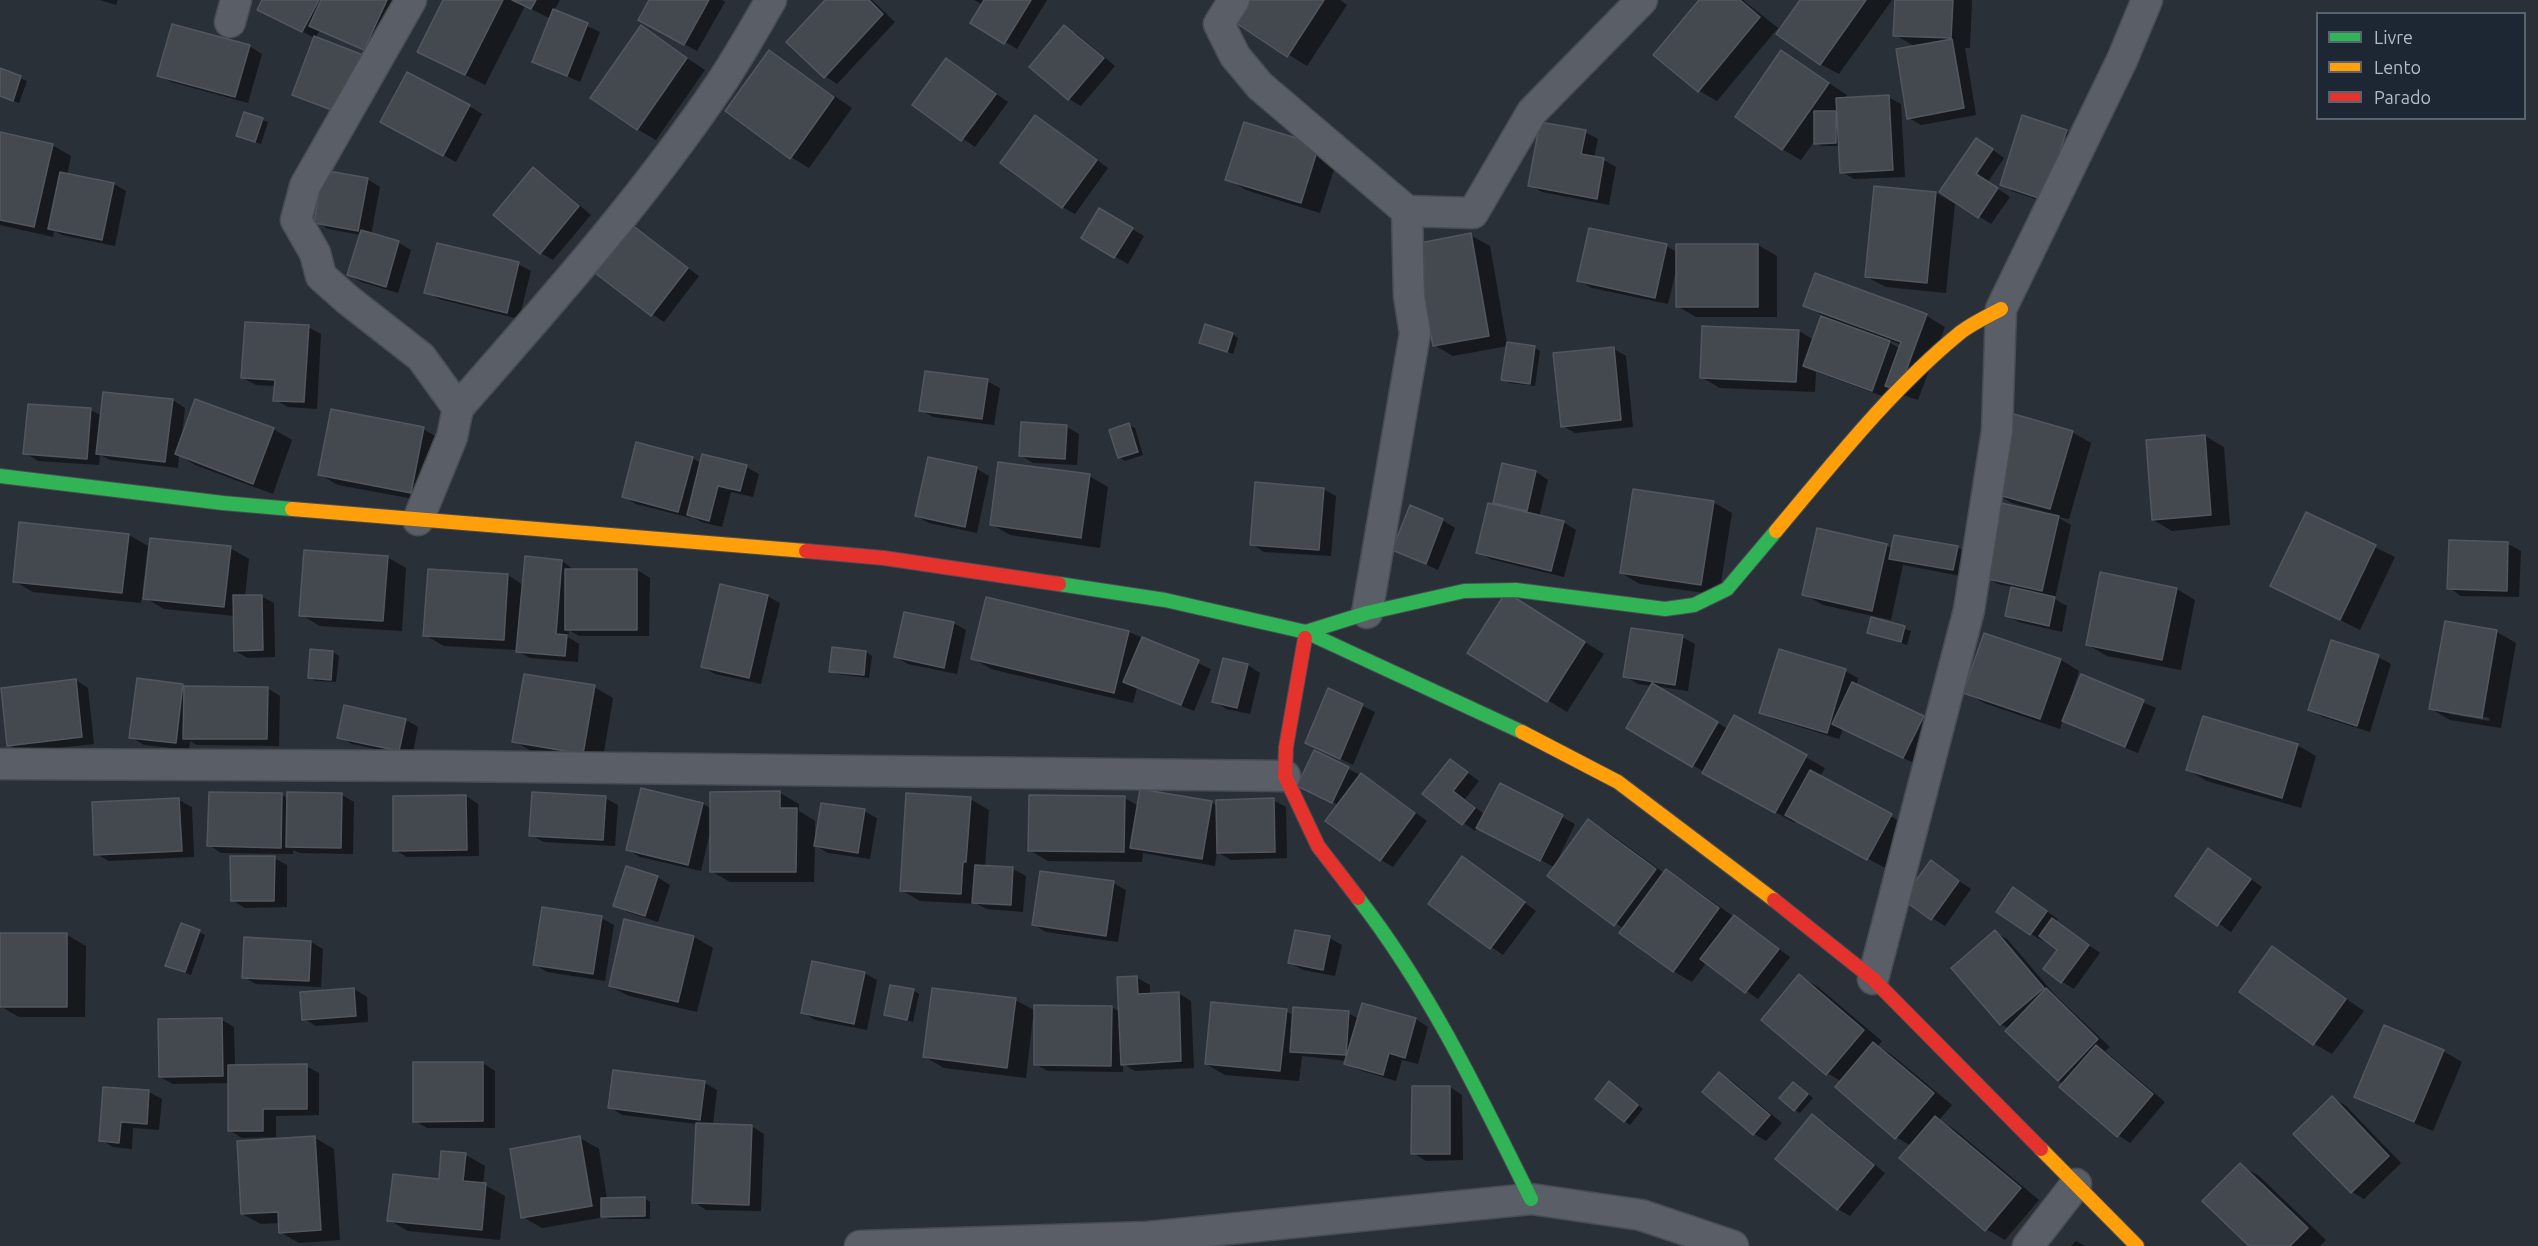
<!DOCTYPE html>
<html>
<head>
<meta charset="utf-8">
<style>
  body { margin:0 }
  #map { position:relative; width:2538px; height:1246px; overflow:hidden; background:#2a3038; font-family:Ubuntu,sans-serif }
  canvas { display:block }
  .legend { position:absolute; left:2316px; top:12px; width:210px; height:108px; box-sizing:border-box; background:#1d2633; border:2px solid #59626f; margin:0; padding:8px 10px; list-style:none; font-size:18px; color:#b4bcc9 }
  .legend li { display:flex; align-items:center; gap:12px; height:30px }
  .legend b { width:30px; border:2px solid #59626f }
</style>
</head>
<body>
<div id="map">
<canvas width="2538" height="1246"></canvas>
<ul class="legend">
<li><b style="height:8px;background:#30b455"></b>Livre</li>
<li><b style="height:8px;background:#ff9f0a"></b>Lento</li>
<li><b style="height:8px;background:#e5322d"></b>Parado</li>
</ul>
</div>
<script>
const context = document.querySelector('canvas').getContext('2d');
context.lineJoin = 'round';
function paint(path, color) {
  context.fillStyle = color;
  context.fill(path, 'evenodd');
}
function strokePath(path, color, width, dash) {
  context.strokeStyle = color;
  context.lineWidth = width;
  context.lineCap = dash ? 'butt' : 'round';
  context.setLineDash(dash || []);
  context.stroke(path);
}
const shadow = new Path2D(`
  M100 0H118L116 5Z
  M263 0H410L383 60 320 30 315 38 353 119 293 94 315 38 271 16Z
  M445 0H560L554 11 600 32 580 82 533 61 551 19 525 6 485 85 419 51Z
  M651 0H722L725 2 697 51 640 20Z
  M827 0H872L895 22 837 84 825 76Z
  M974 0H1047L1017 49 972 22 983 5Z
  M1253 0H1340L1347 5 1307 66 1238 23Z
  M1700 0H1743L1778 28 1717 101 1698 90Z
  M1802 0H1892L1839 74 1820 64Z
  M1896 0H1972L1970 48H1965L1976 115 1921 125 1909 118 1916 47 1895 35Z
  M641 27 705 70 656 140 637 129Z
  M1064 27 1077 34 1115 66 1081 106 1069 99 1031 67Z
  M249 46 262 54 248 103 171 82 159 75Z
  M770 52 852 108 809 168 791 157Z
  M1782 52 1847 95 1843 100 1888 97 1901 104 1905 177 1854 179 1842 172 1840 146H1821L1814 142 1801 160 1782 149Z
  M947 60 1008 102 975 147 914 105Z
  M0 70 27 81 19 103 0 96Z
  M469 106 482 114 456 162 395 129Z
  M245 114 268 122 261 144 244 138Z
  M1048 124 1108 168 1075 214 1062 207Z
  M1245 124 1338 157 1320 213 1246 190 1227 179Z
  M2066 131 2079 138 2057 206 2014 192 2001 185Z
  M1585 132 1598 139 1594 158 1604 160 1616 167 1609 205 1542 192 1529 185Z
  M0 134 52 145 71 156 67 175 114 184 126 191 115 246 62 235 54 231 53 237 0 225Z
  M1989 147 2004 158 1988 182 2010 197 1991 224 1941 192Z
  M533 169 545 176 591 215 553 260 541 253 495 215Z
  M367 179 380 187 371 235 399 243 411 250 398 293 361 282 349 275 361 235 328 229 316 222Z
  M1936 193 1955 204 1946 293 1886 287 1867 277Z
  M1100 210 1144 236 1128 264 1083 238Z
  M632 227 699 276 664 322 652 314Z
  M1470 235 1490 246 1507 343 1534 347 1540 351 1535 386 1509 383 1503 379 1508 346 1453 356 1434 345Z
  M1758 245 1777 256V317H1696L1677 306V266L1668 304 1592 288 1579 281 1666 246 1677 252Z
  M518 264 531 271 519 319 439 299 426 292Z
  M1816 275 1927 316 1945 327 1918 400 1906 396 1885 397 1816 372 1815 392 1720 388 1701 377 1799 331 1814 340 1823 316 1805 305ZM1891 341 1902 345 1901 349 1890 343Z
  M308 327 321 334 317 409 288 407 275 400 276 386 256 385 243 378Z
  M1232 334 1238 338 1233 354 1201 342Z
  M1614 349 1626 356 1633 427 1575 433 1563 426Z
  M987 381 1000 388 994 425 933 417 921 410Z
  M173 400 185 408 182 435 273 429 292 440 273 494 195 465 179 455 178 468 110 460 100 455 99 465 38 461 25 453 91 410 102 416Z
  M1129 425 1135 428 1143 455 1125 461 1119 457Z
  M1067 427 1079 434 1077 465 1033 463 1020 455Z
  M423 429 442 440 430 502 338 485 319 474Z
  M2072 432 2091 443 2069 519 2057 517 2071 525 2055 599 2067 606 2062 632 2019 622 2006 615 2012 587 1998 584 1986 577 2042 511 2012 503 1993 492Z
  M2205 436 2224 447 2230 525 2172 531 2153 520Z
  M692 458 701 463 746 467 759 474 753 497 731 492 722 527 701 522 691 516V518L636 504 623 496Z
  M929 459 977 469 989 476 977 533 929 523 916 516Z
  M1503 465 1536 472 1548 480 1539 517 1563 522 1576 530 1564 577 1490 559 1478 552 1494 506Z
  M1089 476 1108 487 1100 548 1010 535 991 524Z
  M1323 489 1336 496 1331 556 1264 552 1252 544Z
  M1713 502 1732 513 1719 595 1640 584 1621 573Z
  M2306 514 2395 557 2360 630 2272 586Z
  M1442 520 1455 528 1438 570 1393 549Z
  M129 535 148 546 142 595 230 548 249 559 245 596H261L274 603 275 657 248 658 235 651V616L164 609 142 596 141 603 33 592 14 581Z
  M2450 542 2508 544 2521 551 2519 597 2461 596 2449 588Z
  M1886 545 1892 549 1957 547 1970 554 1966 577 1903 565 1891 620 1823 605 1804 594Z
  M387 557 406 568 402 631 320 626 301 615Z
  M526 558 562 561 574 570H637L650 578 649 636H579L569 630 568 637 579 644 578 662 530 658 516 650 444 646 425 635 508 575 523 585Z
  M2177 589 2195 600 2181 670 2107 656 2088 645Z
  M767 596 780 603 761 684 715 674 703 667Z
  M1525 605 1604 654 1567 712 1470 652Z
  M1872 619 1911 631 1907 645 1868 633Z
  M953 623 966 630 957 674 908 664 896 657Z
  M2446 623 2497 632 2516 643 2501 728 2450 720 2431 709ZM2449 711 2490 718 2489 721 2449 714Z
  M1129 632 1211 669 1194 711 1137 688 1133 703 991 669 972 658Z
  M1682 637 1695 644 1688 691 1654 686 1728 729 1734 717 1825 768 1820 777 1910 827 1887 869 1796 820 1795 823 1723 783 1628 727 1652 686 1638 684 1625 676Z
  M333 652 339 656 336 682 315 681 310 677Z
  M866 652 872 656 869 678 836 674 831 671Z
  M2378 657 2391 664 2370 732 2323 717 2310 710Z
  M1225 659 1248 665 1260 673 1250 714 1226 709 1214 701Z
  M2061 660 2079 671 2071 697 2073 698 2082 676 2156 708 2138 753 2076 728 2063 720 2060 729 1984 703 1965 692Z
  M1845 671 1858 678 1856 686 1936 725 1916 764 1843 729 1839 739 1774 719 1761 712Z
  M76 680 88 688 94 744 21 752 9 745Z
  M138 680 187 687 267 688 280 696 279 746 197 745 190 741 189 750 144 745 131 737Z
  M594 687 613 698 602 764 533 752 514 741Z
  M1329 690 1375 712 1353 765 1307 743Z
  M346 707 406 720 418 727 412 757 352 744 339 737Z
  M2297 745 2316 756 2301 808 2207 781 2188 770Z
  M1314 752 1374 782 1427 821 1393 867 1381 860 1339 805 1311 792Z
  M1450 760 1479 781 1465 799 1485 815 1500 785 1575 824 1554 867 1478 827 1475 831 1425 794Z
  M780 793 799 804V811L815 821V838L864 811 877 818 870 859 828 853 815 845 814 882H730L711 871 710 832 701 871 640 857 628 850 703 804 712 809Z
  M282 795 288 799 342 795 354 802 353 854 300 853 293 850V854L221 853 209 845Z
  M466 796 478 804 479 856 407 857 395 850Z
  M605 798 618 805 615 846 544 842 531 835Z
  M1124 798 1139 806 1211 802 1217 806 1273 800 1286 807 1287 858 1231 860 1217 852 1215 866 1143 853 1142 862 1048 861 1029 850Z
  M970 799 989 810 985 867 1013 869 1026 876 1023 912 987 909 977 904 920 901 901 890Z
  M179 800 192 807 194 857 109 861 96 854Z
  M1589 821 1608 832 1664 873 1666 871 1685 882 1790 957 1758 999 1707 962 1692 982 1673 971 1624 929 1549 876Z
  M274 858 287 865V907L245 908 232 900Z
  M1463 858 1536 911 1503 955 1430 904Z
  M2221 858 2262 887 2231 932 2177 895Z
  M1931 862 1971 889 1945 926 1932 918Z
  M657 877 670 885 658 922 627 912 615 905Z
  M1113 883 1126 890 1118 942 1046 932 1034 925Z
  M2026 897 2058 919 2056 922 2100 953 2074 989 2061 981 2059 950 2045 939 2043 941 2031 934Z
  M601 918 614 925 605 981 547 972 534 964Z
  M182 925 205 935 191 975 173 968Z
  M1995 932 2007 939 2056 996 2110 1047 2105 1051 2165 1102 2130 1143 2118 1135 2058 1080 2009 1029 2001 1024Z
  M67 935 86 946 85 1017H19L0 1006Z
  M694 937 713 948 697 1012 629 996 610 986Z
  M1329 938 1342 945 1335 976 1303 970 1290 963Z
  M311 942 323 949 321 987 256 984 244 977Z
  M2272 948 2364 1011 2332 1054 2313 1043Z
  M864 973 877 980 867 1030 815 1020 803 1012Z
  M1799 976 1818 987 1882 1041 1878 1046 1892 1055 1952 1105 1939 1120 1954 1129 2039 1200 2005 1240 1986 1229 1911 1146 1896 1137 1841 1081 1827 1073 1763 1019Z
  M1137 978 1150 985V995L1178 993 1191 1001 1194 1068 1135 1071 1123 1064V1072L1048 1071 1035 1064 1036 1018 1033 1017 1026 1078 944 1068 925 1057 1015 1000 1036 1011 1112 1007 1121 1013Z
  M354 989 367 997 368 1022 316 1026 304 1019Z
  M913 990 919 994 913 1022 885 1014Z
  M1363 1004 1416 1019 1428 1027 1418 1064 1402 1060 1396 1081 1359 1070 1346 1063 1347 1061 1302 1056 1299 1081 1225 1075 1206 1064 1286 1011 1294 1016 1348 1013 1359 1019Z
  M222 1020 234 1027 235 1066H306L319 1073V1115L276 1116V1137L242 1138 229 1130 230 1083 173 1084 160 1077Z
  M2385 1027 2443 1051 2462 1062 2433 1131 2375 1107 2356 1096Z
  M483 1063 495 1071V1128H427L415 1121Z
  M614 1072 705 1083 717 1090 713 1125 751 1126 764 1134 761 1211 706 1210 694 1202 697 1124 622 1115 610 1107Z
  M1720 1074 1732 1081 1782 1123 1766 1141 1754 1134Z
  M1615 1086 1643 1109 1630 1125 1624 1121Z
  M1450 1087 1462 1095 1463 1160 1426 1161 1413 1153Z
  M1799 1087 1813 1098 1800 1113 1795 1110Z
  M105 1088 149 1092 162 1099 159 1130 133 1128 132 1149 113 1147 101 1140Z
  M2332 1098 2345 1105 2401 1163 2364 1199 2352 1192Z
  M1812 1116 1825 1123 1885 1173 1850 1216 1838 1209Z
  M315 1138 334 1149 340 1240 299 1243 280 1232V1223L261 1224 242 1214Z
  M580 1138 599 1149 607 1199 644 1198 650 1202V1219H609L605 1217 542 1228 523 1217Z
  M443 1152 466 1155 485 1166 483 1184 505 1196 500 1240 408 1231 389 1220 440 1180Z
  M2240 1165 2259 1176 2326 1240 2320 1246H2251Z
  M2076 1241 2085 1246H2071Z`);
const building = new Path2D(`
  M262 0H319L302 32 257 10Z
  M321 0H387L364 50 309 26Z
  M443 0H503L465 75 417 52Z
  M512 0H536L531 9Z
  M649 0H709L684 45 638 20Z
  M825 0H869L883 14 824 78 786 42Z
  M984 0H1031L1004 44 970 23Z
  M1251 0H1324L1287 57 1236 23Z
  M1699 0H1740L1760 17 1698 92 1653 55Z
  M1800 0H1866L1820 65 1776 34Z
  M1895 0H1953L1951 38 1893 36Z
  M553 9 588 23 567 76 532 62Z
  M172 24 250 45 235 97 157 76Z
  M641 25 687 58 637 130 590 98Z
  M1064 25 1104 58 1068 100 1029 67Z
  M314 36 363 55 340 113 292 95Z
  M1952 39 1964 108 1907 119 1896 49Z
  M769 50 834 97 790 159 725 111Z
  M1781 50 1829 83 1782 150 1735 117Z
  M946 58 996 94 961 141 912 105Z
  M0 68 21 76 13 101 0 96Z
  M407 72 470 105 443 156 380 122Z
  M1889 95 1893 170 1840 173 1836 98Z
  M1814 111H1836V143L1814 144Z
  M244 112 263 118 255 142 236 136Z
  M1035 115 1097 160 1062 208 1000 163Z
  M2022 115 2067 130 2044 200 2000 185Z
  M1244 122 1319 145 1301 203 1225 180Z
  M1540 122 1586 130 1581 154 1604 158 1597 199 1528 186Z
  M0 132 53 144 34 227 0 220Z
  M1976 138 1993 149 1976 174 1998 188 1978 218 1939 192Z
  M533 167 579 206 540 254 493 215Z
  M323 170 368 178 358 231 314 223Z
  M60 172 114 183 102 240 48 229Z
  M1874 186 1936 192 1927 283 1865 277Z
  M1099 208 1133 228 1114 258 1081 238Z
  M632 225 688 268 651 316 595 273Z
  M1589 228 1667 244 1655 298 1577 281Z
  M361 230 399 241 386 287 347 275Z
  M1471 233 1489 336 1433 346 1415 244Z
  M437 243 519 262 507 313 424 293Z
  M1676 244H1758V307H1676Z
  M1815 273 1927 314 1899 390 1885 386 1901 342 1803 306Z
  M1821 316 1890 341 1872 391 1803 366Z
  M245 322 309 325 304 402 273 401 275 380 241 378Z
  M1205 324 1233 333 1227 352 1199 343Z
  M1702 326 1799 330 1796 382 1700 378Z
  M1507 342 1535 346 1530 384 1501 380Z
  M1614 347 1621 420 1561 427 1553 353Z
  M925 371 988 379 982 419 919 411Z
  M103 392 173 399 165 462 96 454Z
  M195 399 274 428 253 484 175 454Z
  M28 404 91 408 87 459 23 454Z
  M331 409 424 427 411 493 318 475Z
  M2014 414 2073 431 2050 509 1991 493Z
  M1021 422 1067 425 1065 459 1019 456Z
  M1129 423 1138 452 1118 458 1109 430Z
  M2205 435 2211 515 2152 520 2146 440Z
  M636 442 693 457 678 512 622 497Z
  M702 454 747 465 740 491 718 486 709 521 687 515Z
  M928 457 977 467 965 527 915 516Z
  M998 462 1090 474 1081 538 990 525Z
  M1502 463 1536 471 1527 511 1493 503Z
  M1255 482 1324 488 1319 550 1250 545Z
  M1633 489 1714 501 1701 585 1620 573Z
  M1488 503 1564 521 1551 571 1476 553Z
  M2001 503 2059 516 2042 591 1984 578Z
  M1410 505 1443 519 1426 564 1392 550Z
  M2306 512 2376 545 2340 620 2270 586Z
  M19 522 129 534 122 593 13 582Z
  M1817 528 1887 544 1872 611 1802 595Z
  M1894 535 1958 546 1953 570 1889 559Z
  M150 538 231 546 224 607 143 599Z
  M2449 540 2508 542 2507 591 2447 589Z
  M304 550 388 556 383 621 299 616Z
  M525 556 562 560 556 634 567 635 565 656 516 652Z
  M428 569 508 574 504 640 423 636Z
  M565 569H637V630H565Z
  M2100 572 2177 588 2162 660 2086 645Z
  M720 584 768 595 749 678 701 667Z
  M2011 587 2055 597 2049 626 2005 616Z
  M1506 592 1585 642 1547 702 1467 653Z
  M233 595H262L263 650 234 651Z
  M986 597 1129 631 1114 693 971 659Z
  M904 612 954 622 944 668 894 657Z
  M1871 617 1905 626 1901 642 1867 633Z
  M2445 621 2497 630 2482 718 2429 709Z
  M1631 628 1683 635 1675 685 1623 677Z
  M1984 633 2061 659 2040 719 1963 693Z
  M1142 637 1199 660 1181 705 1123 682Z
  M2331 640 2379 655 2357 726 2308 710Z
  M832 647 866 651 864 675 829 672Z
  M310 649 333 651 331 680 308 678Z
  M1779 649 1846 669 1827 733 1759 713Z
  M1223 658 1248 664 1237 708 1212 702Z
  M524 674 595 685 583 754 512 742Z
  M2081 674 2144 700 2125 747 2062 721Z
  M137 678 183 684 176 743 129 738Z
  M76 679 82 737 7 746 1 688Z
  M1852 682 1924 716 1903 758 1832 724Z
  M1652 683 1718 722 1692 767 1626 728Z
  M184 686 268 687 267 739H183Z
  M1328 688 1363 704 1340 759 1305 743Z
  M344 705 406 719 399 751 337 738Z
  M1734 715 1807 755 1775 813 1702 773Z
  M2203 716 2298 744 2282 798 2186 770Z
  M1314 750 1349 767 1332 803 1297 786Z
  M1450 759 1468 772 1453 791 1475 808 1462 825 1422 794Z
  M1810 770 1892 814 1867 860 1785 815Z
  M1361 773 1415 813 1380 861 1325 821Z
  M1500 783 1563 815 1540 861 1476 828Z
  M641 788 703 803 688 865 626 850Z
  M1140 789 1212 801 1202 859 1130 848Z
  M780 791V808H797L796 872H710V792Z
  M209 792 282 793 281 848 207 846Z
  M287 792 342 793 341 848 286 847Z
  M532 792 606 796 603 840 529 836Z
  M906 793 971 797 966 862H963L961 894 900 891Z
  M466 795 467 850 393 851V796Z
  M1029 795 1125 796 1124 852 1028 851Z
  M179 798 182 851 94 855 92 802Z
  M1274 798 1275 852 1217 853 1216 800Z
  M821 803 865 809 858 853 814 846Z
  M1588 819 1656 869 1614 926 1547 876Z
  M2208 848 2251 879 2217 926 2175 896Z
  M230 856H275L274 901H231Z
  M1462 856 1525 902 1490 949 1428 904Z
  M1931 860 1959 881 1931 920 1902 899Z
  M975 865 1013 867 1011 905 972 903Z
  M626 866 658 876 645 916 613 906Z
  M1666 869 1719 908 1673 972 1619 933Z
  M1040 871 1114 881 1106 936 1032 925Z
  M2013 887 2047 911 2030 935 1996 912Z
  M542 907 602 916 593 974 533 965Z
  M1734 915 1779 949 1745 993 1700 959Z
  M2052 918 2089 945 2061 983 2043 969 2057 950 2039 936Z
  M624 919 694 936 678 1002 609 986Z
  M181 923 200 930 185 972 165 966Z
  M1295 930 1330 936 1323 970 1288 963Z
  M1995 930 2044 988 2000 1025 1951 968Z
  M0 933H67V1007H0Z
  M244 937 311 941 309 981 242 978Z
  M2272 946 2346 999 2313 1045 2239 992Z
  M812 961 865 972 854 1024 801 1013Z
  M1799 974 1864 1030 1826 1075 1761 1020Z
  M1137 976 1138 994 1179 992 1181 1061 1121 1065 1117 977Z
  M890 985 914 989 907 1020 884 1015Z
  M354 988 356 1016 302 1020 300 992Z
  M932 988 1016 998 1007 1068 923 1057Z
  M2046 988 2098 1039 2058 1081 2005 1031Z
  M1211 1002 1287 1009 1280 1071 1205 1064Z
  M1362 1003 1416 1018 1405 1058 1389 1053 1383 1075 1344 1064Z
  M1034 1005 1112 1006 1111 1066 1034 1065Z
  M1293 1007 1349 1011 1346 1055 1290 1052Z
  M222 1018 223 1076 159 1077 158 1019Z
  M2384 1025 2444 1050 2414 1122 2354 1097Z
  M1873 1042 1934 1093 1895 1139 1835 1087Z
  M2096 1045 2153 1094 2117 1137 2059 1087Z
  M413 1062H483V1121L413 1122Z
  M307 1064V1109H263V1131H228V1065Z
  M613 1070 705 1081 700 1120 608 1108Z
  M1719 1072 1770 1115 1753 1135 1702 1092Z
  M1609 1081 1638 1105 1624 1122 1595 1099Z
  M1793 1082 1808 1094 1794 1111 1779 1098Z
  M1412 1086H1450V1154H1411Z
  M103 1087 149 1090 147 1124 121 1122 119 1143 99 1141Z
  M2332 1096 2389 1156 2351 1193 2293 1134Z
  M1812 1114 1874 1165 1837 1210 1775 1159Z
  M1935 1116 2021 1188 1985 1231 1899 1158Z
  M696 1123 752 1125 749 1205 692 1203Z
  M315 1136 321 1230 279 1233 278 1212 241 1214 237 1141Z
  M580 1136 592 1206 521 1218 510 1149Z
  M441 1151 466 1153 463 1181 486 1183 482 1230 387 1221 393 1174 439 1179Z
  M2240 1163 2308 1228 2290 1246H2249L2202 1201Z
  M645 1197V1216L601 1217V1198Z`);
const street = new Path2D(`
  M411 0 305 186 296 220 315 253 321 276 348 300 421 357 458 408 452 437 418 520
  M1234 0 1219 24 1235 56 1260 86 1407 211
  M230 22 236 0
  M458 408C549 304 642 200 719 86 738 58 754 29 771 0
  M1367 613 1415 333 1409 296 1407 211 1473 213 1532 112 1642 0
  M0 764 450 766 1285 776
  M1873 979 1969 610 1997 431 2001 309 2122 60 2147 0
  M860 1246 1148 1237 1531 1199 1641 1215 1733 1246
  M2028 1246 2076 1184`);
const fast = new Path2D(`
  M0 476 223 503 292 509
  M1059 584 1165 600 1306 632 1522 732
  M1305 638 1306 632 1367 613 1464 591 1516 590 1665 609 1694 605 1727 589 1776 531
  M1358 898C1430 991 1479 1094 1531 1199`);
const slow = new Path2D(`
  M292 509 806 551
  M1776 531C1834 462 1891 389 1961 332 1973 323 1988 316 2001 309
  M1522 732 1618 782 1774 900
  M2041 1149 2137 1246`);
const jam = new Path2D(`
  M806 551 884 558 1059 584
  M1305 638 1286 747 1285 776 1318 846 1358 898
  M1774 900 1873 979 2041 1149`);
paint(shadow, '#0007');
paint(building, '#444950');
strokePath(building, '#52575f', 1.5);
strokePath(street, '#484c53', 33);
strokePath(fast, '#484c53', 16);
strokePath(slow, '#484c53', 16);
strokePath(jam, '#484c53', 16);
strokePath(street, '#5a5e66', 30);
strokePath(fast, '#30b455', 14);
strokePath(slow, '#ff9f0a', 14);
strokePath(jam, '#e5322d', 14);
</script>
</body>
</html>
